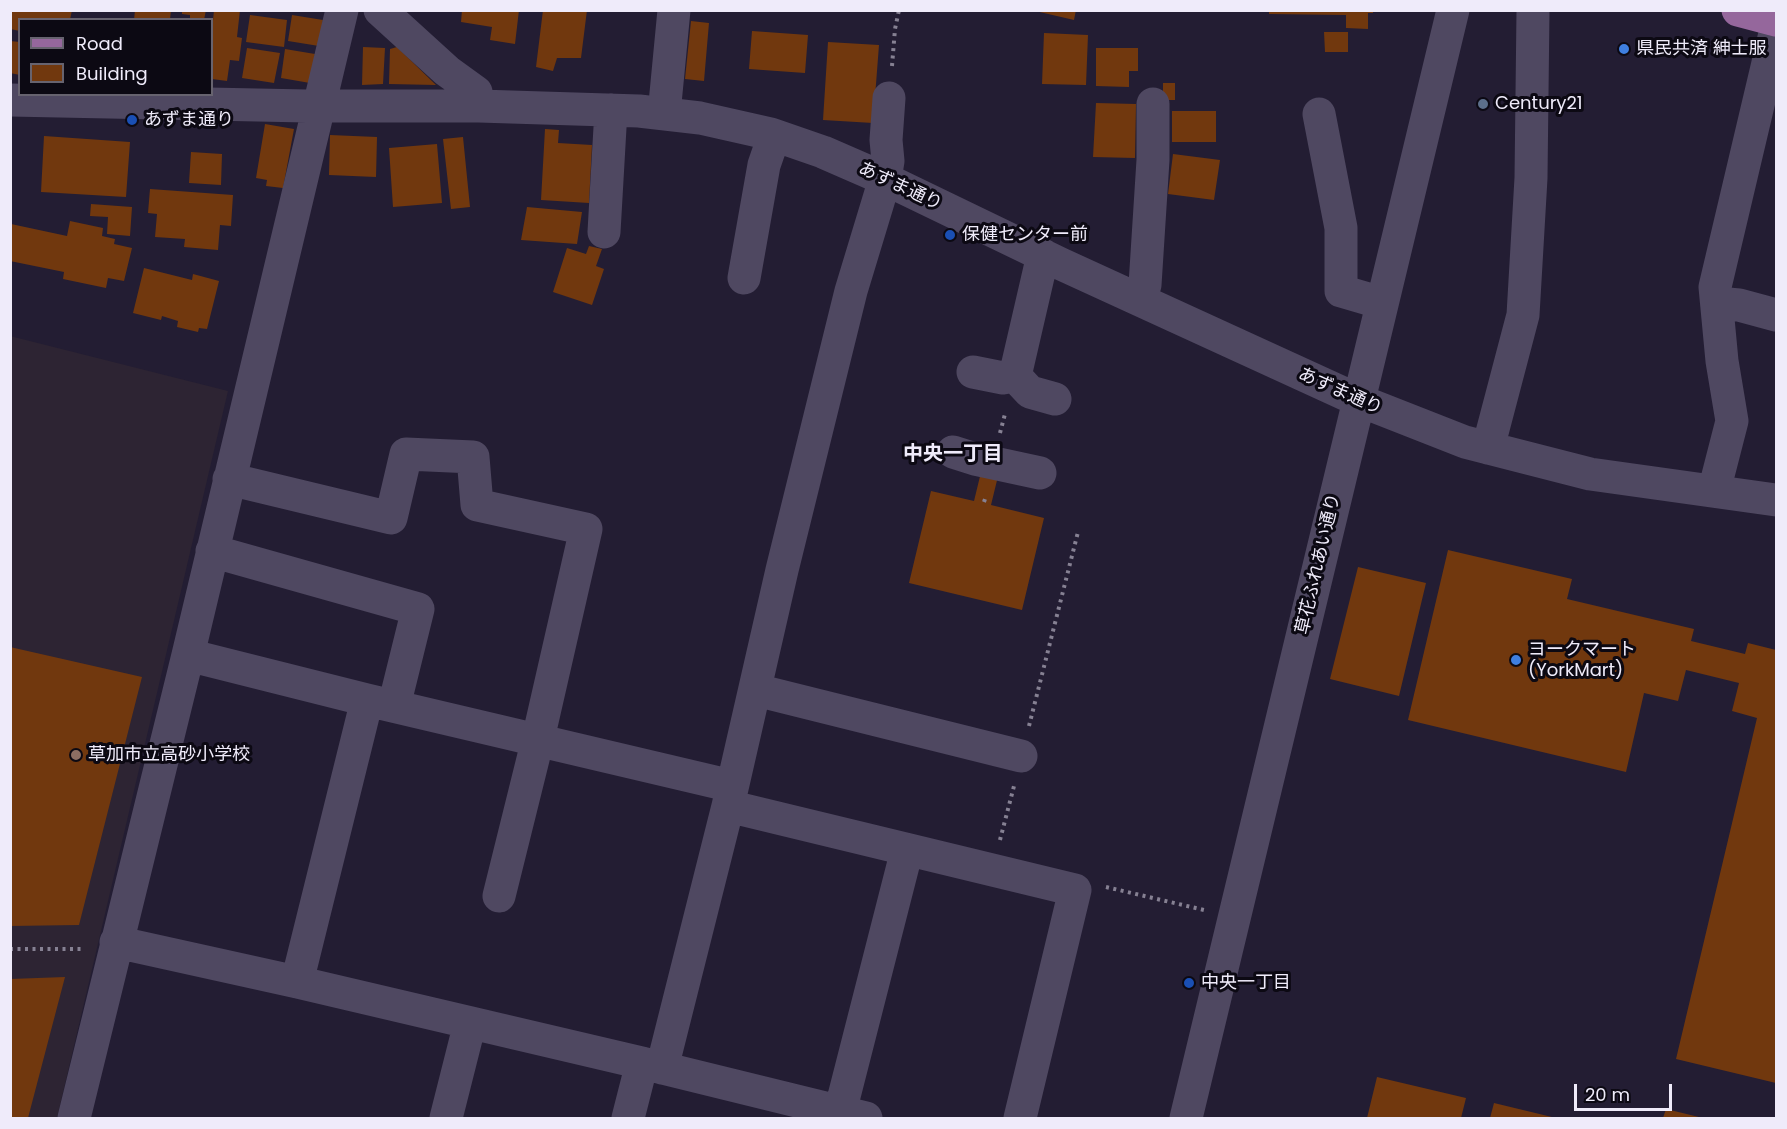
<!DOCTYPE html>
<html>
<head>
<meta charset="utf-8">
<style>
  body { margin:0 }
  #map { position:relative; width:1787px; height:1129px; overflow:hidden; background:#231d33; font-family:Poppins,sans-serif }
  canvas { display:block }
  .frame { position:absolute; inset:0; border:12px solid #efebfa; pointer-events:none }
  .legend { position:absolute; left:18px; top:18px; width:195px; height:78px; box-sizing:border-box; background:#0c0913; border:2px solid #67636f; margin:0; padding:8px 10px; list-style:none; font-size:18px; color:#efebfa }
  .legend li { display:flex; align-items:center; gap:12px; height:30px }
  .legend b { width:30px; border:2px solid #67636f }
  .scale { position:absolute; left:1574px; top:1084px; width:98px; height:27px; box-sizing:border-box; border:3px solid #efebfa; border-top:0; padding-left:8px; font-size:18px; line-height:21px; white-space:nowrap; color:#efebfa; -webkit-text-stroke:4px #0c0913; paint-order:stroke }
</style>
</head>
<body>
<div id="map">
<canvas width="1787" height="1129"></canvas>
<div class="frame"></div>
<ul class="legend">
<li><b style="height:8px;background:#95679c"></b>Road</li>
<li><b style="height:16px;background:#71380e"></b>Building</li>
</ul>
<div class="scale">20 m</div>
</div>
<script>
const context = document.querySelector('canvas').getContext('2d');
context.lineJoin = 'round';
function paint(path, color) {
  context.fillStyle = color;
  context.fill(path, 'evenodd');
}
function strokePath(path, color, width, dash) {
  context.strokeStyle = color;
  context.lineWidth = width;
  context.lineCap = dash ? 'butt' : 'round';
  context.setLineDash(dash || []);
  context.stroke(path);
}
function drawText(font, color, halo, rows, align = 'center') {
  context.font = font + ' Poppins,"Noto Sans JP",sans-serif';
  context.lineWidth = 6;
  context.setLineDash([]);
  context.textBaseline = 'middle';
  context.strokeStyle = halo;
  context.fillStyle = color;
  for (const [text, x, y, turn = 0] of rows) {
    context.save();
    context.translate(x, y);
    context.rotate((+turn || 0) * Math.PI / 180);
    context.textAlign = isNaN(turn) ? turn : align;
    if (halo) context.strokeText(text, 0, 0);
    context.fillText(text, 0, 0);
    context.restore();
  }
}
const education = new Path2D(`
  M10 336 228 391 57 1118H11Z`);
const building = new Path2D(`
  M12 10H72L70 20H20V31L10 29Z
  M135 10H171L170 20H134Z
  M182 10H206L204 20H190V15L182 14Z
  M214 10H240L237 37 242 38 239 61 230 60 227 81 212 79V31Z
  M462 10H519L515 44 490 40 492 27 461 22Z
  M543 10H587L581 58H557L553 71 536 67Z
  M1031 10H1076L1074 20Z
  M1269 10H1373V13H1368V29L1346 28V15L1269 14Z
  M250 15 287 20 284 47 246 42Z
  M292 15 323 20 319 46 288 41Z
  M691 21 709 23 704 81 685 79Z
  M752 31 808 35 805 73 749 69Z
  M1324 32H1348V52H1325Z
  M1044 33 1088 35 1086 85 1042 84Z
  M10 41 20 42V75L10 73Z
  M828 42 879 45 873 123 823 120Z
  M363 47 385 48 383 84 362 85Z
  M397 47 436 85 389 84 390 49Z
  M247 48 280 53 274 83 242 78Z
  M1096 48H1138V71H1129V87L1096 86Z
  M285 49 315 54 310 83 281 78Z
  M1163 83H1175V100H1163Z
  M1096 103 1136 104 1135 158 1093 157Z
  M1172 111H1216V142H1172Z
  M265 124 294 129 283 188 266 186 267 180 256 178Z
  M545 129 559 130 558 143 592 145 589 203 541 200Z
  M330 135 377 137 376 177 329 175Z
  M44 136 130 142 126 197 41 192Z
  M463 137 470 207 451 209 443 139Z
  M437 144 442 203 393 207 389 148Z
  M191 152 222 154 221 185 189 183Z
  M1173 154 1220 160 1214 200 1168 194Z
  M150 189 233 195 231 226 220 225 218 250 184 247 185 239 155 237 157 214 148 213Z
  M91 204 132 207 130 236 107 234 108 217 90 216Z
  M527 207 582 212 577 244 521 240Z
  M70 221 103 228 102 236 115 239 114 244 132 248 124 281 108 278 106 288 63 279 64 272 10 261 11 224 67 236Z
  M589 246 602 249 596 266 604 269 592 305 553 292 567 248 586 254Z
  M144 268 192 280 193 274 219 281 207 329 199 328 198 332 177 327 178 321 162 316 161 320 133 313Z
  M983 464 1000 468 991 505 1044 518 1022 610 909 583 931 491 974 501Z
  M1448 550 1572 579 1567 599 1694 629 1691 641 1745 654 1748 643 1776 650V1083L1676 1059 1757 718 1732 711 1739 683 1686 670 1678 701 1644 693 1626 772 1408 720Z
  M1358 567 1426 583 1399 696 1330 679Z
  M10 647 142 677 79 925 10 926Z
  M65 977 28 1118H10V979Z
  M1377 1077 1466 1098 1461 1118H1367Z
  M1494 1103 1556 1118H1490Z
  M1666 1109 1703 1118H1663Z`);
const path = new Path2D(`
  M892 66 895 29 899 10
  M1000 433 1005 414
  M984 502 986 496
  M1029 726 1078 532
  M1000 840 1014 786
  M1106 887 1204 910
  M10 949H82`);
const minor = new Path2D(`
  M380 10 447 71 476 92 479 106
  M10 100 307 106H479L639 111 700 118 771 134 823 152 885 179 1061 264 1358 400 1465 442 1590 474 1776 500
  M664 114 674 10
  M1319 114 1341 228V291L1382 303
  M604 232 611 110
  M744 278 764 165 774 136
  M1140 299 1145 285 1153 160V104
  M1717 303 1739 305 1776 315
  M973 372 1003 378 1015 376 1030 392 1055 399
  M1015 376 1043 255
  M1488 448 1523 315 1531 178 1533 10
  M953 452 975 459 1040 473
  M229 479 391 518 406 454 473 457 477 505 586 529 538 739 499 896
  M1714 491 1732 421 1722 361 1715 287 1776 29
  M212 551 418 609 394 706
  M188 655 367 700 732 786
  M756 690 1021 756
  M728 806 1075 890 1020 1118
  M116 942 297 982 642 1063 866 1118
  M297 982 367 700
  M662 1068 728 806 782 570 851 291 885 179 888 161 886 140 889 98
  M840 1112 907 850
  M74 1118 188 655 342 10
  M446 1118 470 1023
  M628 1118 642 1063
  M1186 1118 1453 10`);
const major = new Path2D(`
  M1738 10 1776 20`);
const markers = [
  [1624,49,6,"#3f7fe0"],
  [1483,104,6,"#5c6f8a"],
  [132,120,6,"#1a4fb4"],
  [950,235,6,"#1a4fb4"],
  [1516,660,6,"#3f7fe0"],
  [76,755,6,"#8d6e63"],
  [1189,983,6,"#1a4fb4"]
];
const poiNames = [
  ["県民共済 紳士服",1636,49],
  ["Century21",1495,104],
  ["あずま通り",144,120],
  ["保健センター前",962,235],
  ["ヨークマート",1528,650],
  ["(YorkMart)",1528,671],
  ["草加市立高砂小学校",88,755],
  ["中央一丁目",1201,983]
];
const streetNames = [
  ["あずま通り",900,187,25],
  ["あずま通り",1340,392,24],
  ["草花ふれあい通り",1319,564,-77]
];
const neighbourhoodNames = [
  ["中央一丁目",953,455]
];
paint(education, '#2d2433');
paint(building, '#71380e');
strokePath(path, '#868193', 4, [3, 4.5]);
strokePath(minor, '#4f4861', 33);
strokePath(major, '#95679c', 33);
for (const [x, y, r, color] of markers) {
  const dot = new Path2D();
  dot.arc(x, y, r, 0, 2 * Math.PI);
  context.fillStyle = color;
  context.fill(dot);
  strokePath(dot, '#0c0913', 2);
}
drawText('18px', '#efebfa', '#0c0913', poiNames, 'left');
drawText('18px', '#efebfa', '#0c0913', streetNames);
drawText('bold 20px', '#efebfa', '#0c0913', neighbourhoodNames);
</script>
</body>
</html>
